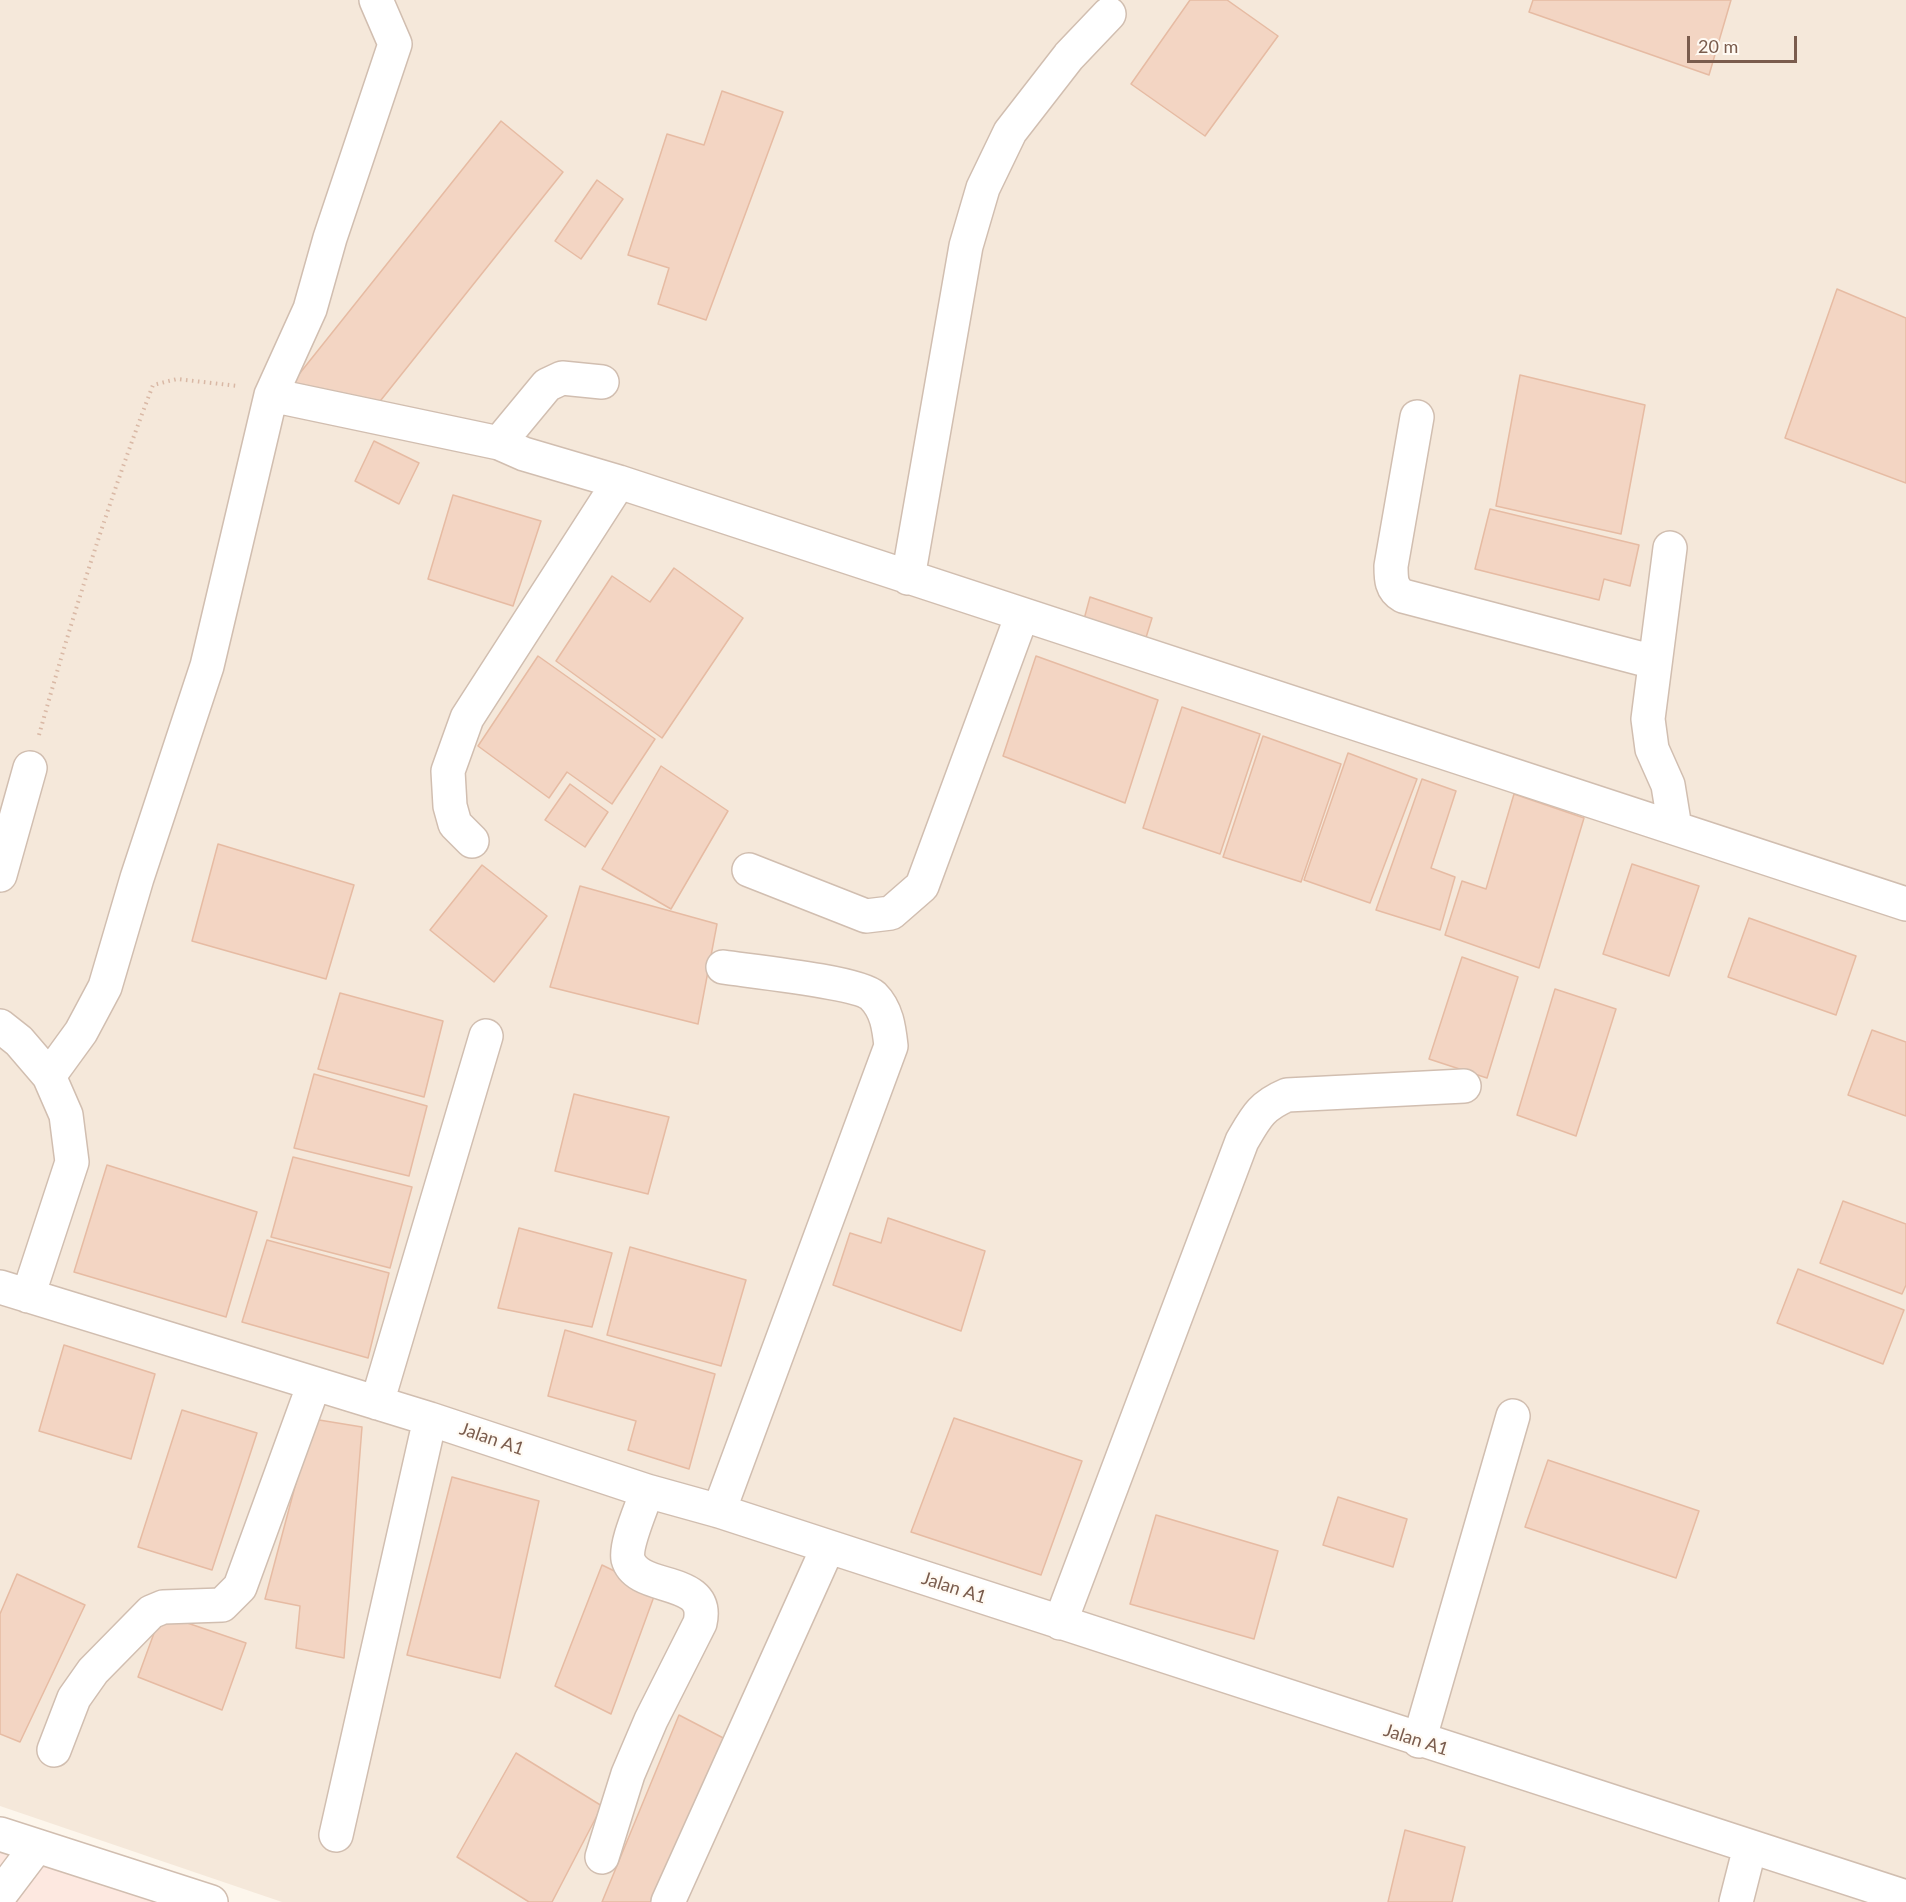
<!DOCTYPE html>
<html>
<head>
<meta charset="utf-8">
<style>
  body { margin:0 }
  #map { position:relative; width:1906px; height:1902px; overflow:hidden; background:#fdf6ec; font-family:Lato,sans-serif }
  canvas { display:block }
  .scale { position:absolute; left:1687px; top:36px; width:110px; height:27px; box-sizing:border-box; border:3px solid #7a5c4d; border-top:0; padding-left:8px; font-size:18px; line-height:21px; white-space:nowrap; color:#7a5c4d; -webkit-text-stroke:4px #fffaf3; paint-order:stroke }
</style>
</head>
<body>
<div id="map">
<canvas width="1906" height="1902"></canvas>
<div class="scale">20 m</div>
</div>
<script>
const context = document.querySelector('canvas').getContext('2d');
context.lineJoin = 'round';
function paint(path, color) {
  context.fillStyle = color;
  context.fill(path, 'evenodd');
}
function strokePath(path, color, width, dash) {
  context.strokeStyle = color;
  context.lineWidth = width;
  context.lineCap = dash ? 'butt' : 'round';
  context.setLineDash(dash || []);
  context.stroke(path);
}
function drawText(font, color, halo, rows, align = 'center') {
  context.font = font + ' Lato,sans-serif';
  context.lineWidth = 4.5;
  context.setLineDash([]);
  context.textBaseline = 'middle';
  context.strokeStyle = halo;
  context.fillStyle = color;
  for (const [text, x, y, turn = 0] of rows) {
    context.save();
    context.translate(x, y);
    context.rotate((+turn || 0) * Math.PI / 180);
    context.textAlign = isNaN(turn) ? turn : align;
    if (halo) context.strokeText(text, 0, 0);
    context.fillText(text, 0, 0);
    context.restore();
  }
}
const residential = new Path2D(`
  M0 0H1906V1902H282L0 1806Z`);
const commercial = new Path2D(`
  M0 1849 161 1902H0Z`);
const building = new Path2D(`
  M1190 0H1227L1278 36 1205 136 1131 84Z
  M1533 0H1731L1709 75 1529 12Z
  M722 91 783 112 706 320 658 304 669 268 628 255 667 134 704 145Z
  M501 121 563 172 377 405 292 383Z
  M597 180 623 199 581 259 555 241Z
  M1837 289 1906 318V483L1785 438Z
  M1520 375 1645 405 1621 534 1496 506Z
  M374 441 419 463 399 504 355 481Z
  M453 495 541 521 513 606 428 579Z
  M1490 509 1639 545 1630 586 1604 579 1599 600 1475 569Z
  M674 568 743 618 662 738 556 661 612 576 650 602Z
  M1090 597 1152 618 1144 644 1083 623Z
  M538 656 655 739 612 804 567 772 549 798 478 746Z
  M1036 656 1158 700 1125 803 1003 756Z
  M1182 707 1260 734 1220 854 1143 828Z
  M1263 736 1341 764 1301 882 1223 857Z
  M1348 753 1417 779 1370 903 1304 880Z
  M661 766 728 811 671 909 602 869Z
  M1422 779 1456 791 1431 868 1455 877 1440 930 1376 910Z
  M570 784 608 812 585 847 545 820Z
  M1514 794 1584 818 1539 968 1445 935 1462 881 1486 889Z
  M218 844 354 885 326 979 192 941Z
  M1632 864 1699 886 1669 976 1603 954Z
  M482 865 547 916 494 982 430 930Z
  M580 886 717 924 698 1024 550 987Z
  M1749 918 1856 956 1836 1015 1728 977Z
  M1462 957 1518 977 1487 1078 1429 1059Z
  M1555 989 1616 1009 1576 1136 1517 1115Z
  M340 993 443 1021 424 1097 318 1069Z
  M1872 1030 1906 1042V1116L1848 1095Z
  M314 1074 427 1106 409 1176 294 1148Z
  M574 1094 669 1117 648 1194 555 1171Z
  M293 1157 412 1187 390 1268 271 1237Z
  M107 1165 257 1212 226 1317 74 1272Z
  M1843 1201 1906 1224V1285L1902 1294 1820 1263Z
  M888 1218 985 1251 961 1331 833 1285 850 1233 881 1243Z
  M519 1228 612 1253 592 1327 498 1308Z
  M267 1240 389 1273 368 1358 242 1322Z
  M630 1247 746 1280 721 1366 607 1335Z
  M1798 1269 1904 1310 1883 1364 1777 1323Z
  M565 1330 715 1374 689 1469 628 1450 636 1421 548 1396Z
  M64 1345 155 1374 131 1459 39 1431Z
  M182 1410 257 1433 212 1570 138 1547Z
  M954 1418 1082 1461 1041 1575 911 1532Z
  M313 1419 362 1427 344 1658 296 1648 300 1606 265 1599Z
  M1548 1460 1699 1511 1676 1578 1525 1527Z
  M452 1477 539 1501 500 1678 407 1655Z
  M1338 1497 1407 1519 1393 1567 1323 1545Z
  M1156 1515 1278 1551 1254 1639 1130 1604Z
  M602 1565 656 1591 611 1714 555 1686Z
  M17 1574 85 1605 20 1742 0 1734V1614Z
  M161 1614 246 1643 222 1710 138 1677Z
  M679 1715 731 1742 661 1902H602Z
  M516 1753 602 1806 552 1902H529L457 1857Z
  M1405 1830 1465 1847 1452 1902H1388Z`);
const path = new Path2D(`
  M39 735C72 617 109 500 153 385L177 379 238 386`);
const minor = new Path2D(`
  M271 395 499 443 524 454 619 482 1906 904
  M1417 417 1391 566C1391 579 1391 589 1403 596L1654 662
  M499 443 547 385 562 378 602 382
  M1670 548 1648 719 1652 749 1668 785 1675 828
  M908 578 966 246 983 188 1010 132 1069 56 1109 14
  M472 841 455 824 450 806 448 771 467 718 619 482
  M749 870 866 916 891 913 922 886 1022 615
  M0 875 30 768
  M0 1026 19 1041 49 1076 66 1115 72 1162 28 1296
  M49 1076 81 1032 105 987 137 878 207 666 271 395 310 309 330 238 395 44 376 0
  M0 1287 430 1419 647 1491 719 1511 1906 1897
  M377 1403 486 1036
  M719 1511 891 1046C889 1028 887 1010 873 996 858 982 749 971 723 967
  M1060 1623 1242 1141C1256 1117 1261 1106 1287 1095L1464 1086
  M1419 1741 1513 1416
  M54 1750 74 1698 93 1671 151 1612 163 1607 222 1605 240 1587 314 1384
  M0 1834 211 1902
  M336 1835 430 1419
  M602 1857 628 1774 651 1720 700 1623C711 1575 637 1593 628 1559 625 1544 642 1507 647 1491
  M0 1895 37 1846
  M668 1902 828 1547
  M1736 1902 1750 1847`);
const streetNames = [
  ["Jalan A1",492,1439,19],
  ["Jalan A1",954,1588,18],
  ["Jalan A1",1416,1740,18]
];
paint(residential, '#f5e8da');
paint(commercial, '#fde8e0');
paint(building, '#f3d5c3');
strokePath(building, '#e6bba3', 1.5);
strokePath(minor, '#d1beb0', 36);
strokePath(path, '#d9b8a5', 4, [1.5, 4.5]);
strokePath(minor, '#fff', 33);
drawText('18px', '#7a5c4d', '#fffaf3', streetNames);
</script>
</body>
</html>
